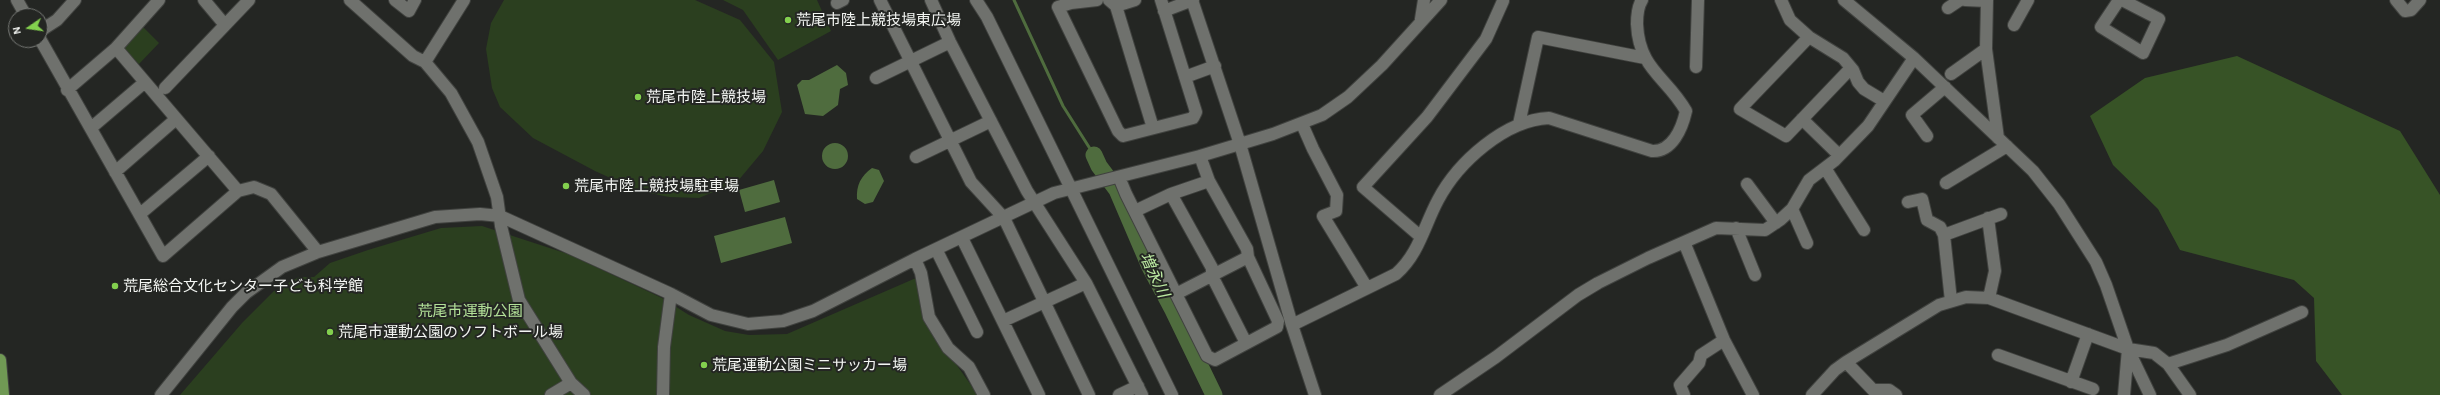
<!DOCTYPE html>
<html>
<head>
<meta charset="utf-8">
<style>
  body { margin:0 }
  #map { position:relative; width:2440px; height:395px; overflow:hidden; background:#242623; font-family:"Alegreya Sans",sans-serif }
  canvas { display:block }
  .north { position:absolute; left:8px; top:8px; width:40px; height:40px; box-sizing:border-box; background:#242623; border:1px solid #777976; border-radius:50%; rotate:257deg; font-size:11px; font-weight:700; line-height:16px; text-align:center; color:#f3f5f2 }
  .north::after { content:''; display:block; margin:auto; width:14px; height:18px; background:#83d04e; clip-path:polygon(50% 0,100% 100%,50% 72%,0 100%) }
</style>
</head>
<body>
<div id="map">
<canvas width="2440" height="395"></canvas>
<div class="north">N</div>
</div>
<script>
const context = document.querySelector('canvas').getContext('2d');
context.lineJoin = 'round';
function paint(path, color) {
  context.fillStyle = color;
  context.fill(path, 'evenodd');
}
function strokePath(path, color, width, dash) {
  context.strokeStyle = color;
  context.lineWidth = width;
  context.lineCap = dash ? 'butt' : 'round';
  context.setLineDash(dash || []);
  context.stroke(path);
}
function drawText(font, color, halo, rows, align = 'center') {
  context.font = font + ' "Alegreya Sans","Noto Sans JP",sans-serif';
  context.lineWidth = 4;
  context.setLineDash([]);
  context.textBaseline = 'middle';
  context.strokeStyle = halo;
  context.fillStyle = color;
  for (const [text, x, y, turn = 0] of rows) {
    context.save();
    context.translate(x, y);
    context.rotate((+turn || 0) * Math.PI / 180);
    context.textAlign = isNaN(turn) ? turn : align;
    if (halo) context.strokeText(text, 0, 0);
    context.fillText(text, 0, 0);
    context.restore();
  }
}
const green = new Path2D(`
  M504 0H695L740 20 774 62 782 112 763 151 737 182 699 198 669 197 639 191 595 171 533 138 500 107 492 88 486 49 491 23Z
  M723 0H817L831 31 778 60 743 10Z
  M143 27 159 43 139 64 122 49Z
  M482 226 568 254 662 298 689 315 725 331 749 335 787 334 916 278 924 319 978 395H180L242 323 274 291 299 277H314L330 263 368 250 441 228Z`);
const forest = new Path2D(`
  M2237 56 2400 131 2440 195V395H2342L2316 361 2314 298 2294 280 2180 250 2158 209 2113 165 2090 116 2145 78Z`);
const water = new Path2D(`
  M837 65 846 73 848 85 840 89 838 105 823 116 805 114 797 85 802 80H809Z
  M822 156a13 13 0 1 1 26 0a13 13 0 1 1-26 0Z
  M872 168 879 170 884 181 873 202 865 204 857 199C856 185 861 176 872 168Z
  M774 180 780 202 745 212 739 190Z
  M785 217 792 243 721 263 714 236Z`);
const stream = new Path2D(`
  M1014 0 1063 106 1094 155`);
const river = new Path2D(`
  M1094 155 1099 166 1117 190 1150 267 1173 310 1214 395`);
const minor = new Path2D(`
  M17 0 26 16
  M204 0 225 25
  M350 0 413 56 425 62 451 93 478 142 497 197 501 226 519 300 571 383 584 395
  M395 0 409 11 415 0
  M880 0 971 182 1004 218 1089 395
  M931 0 950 42 1027 191 1086 283 1142 395
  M976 0 987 17 1172 395
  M1097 0 1071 3 1058 7 1118 131 1123 136 1193 118 1196 112 1161 0
  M1109 0 1116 6 1135 0
  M1192 0 1240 144 1292 325 1315 395
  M1781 0 1790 20 1809 37 1843 58 1853 70 1858 82 1864 89 1884 101
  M1844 0 1914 58 2033 171 2059 204 2096 262 2106 285 2128 349 2150 395
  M1965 0 1987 1
  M1987 0 1986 49 1998 138
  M2119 0 2101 27 2143 53 2159 19 2122 0
  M2396 0 2405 11 2411 10 2420 0
  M837 3 843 0
  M1116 6 1153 128
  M1948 8 1960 0
  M1164 11 1193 0
  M1421 19 1424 0
  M2014 25 2028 0
  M40 31 57 20 75 0
  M1809 37 1740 109 1786 136 1851 68
  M40 39 163 256 238 191 116 48 159 0
  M425 62 464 0
  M1696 67 1698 0
  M1951 74 1986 49
  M1185 77 1215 66
  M876 78 950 42
  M165 88 249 0
  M67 90 116 48
  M1802 119 1839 155
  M1302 124 1313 149 1337 195 1336 211 1323 216 1367 288
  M1519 124 1538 37 1645 58
  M91 128 145 82
  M1927 136 1912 115 1945 87
  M1200 156 1209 181 1247 249 1248 257
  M916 157 991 121
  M1825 168 1864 230
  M115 172 176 119
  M1119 177 1126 194 1207 356 1215 360 1277 327 1278 321 1248 257 1176 294
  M1946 183 2007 146
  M1747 184 1776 223
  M238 191 254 187 271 194 318 252
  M1171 194 1209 181
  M1908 202 1922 199 1927 220 1940 227 1944 235 1951 301
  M1792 209 1807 243
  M1135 211 1171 194 1212 268V276L1246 343
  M140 214 209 156
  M1988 218 1995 271 1989 298
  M1736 228 1755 275
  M1944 235 2001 214
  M1421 237 1363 187 1427 117 1486 39 1503 1
  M962 238 1039 395
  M1684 242 1724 340 1753 395
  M936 249 977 332
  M915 259 921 273 929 317 948 348 969 367 984 395
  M1003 321 1086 283
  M1292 325 1396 274C1419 254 1424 226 1438 200 1458 162 1505 120 1549 118L1652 151C1672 152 1682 129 1686 111 1667 77 1639 70 1637 24 1637 16 1638 6 1642 0
  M1998 355 2093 389
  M1846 362 1873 390H1889L1896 395
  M2168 364 2190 395
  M2071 382 2088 334
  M161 395 232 307 246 293 282 267 318 252 435 217 480 214 500 216 671 294 711 315 748 324 783 321 813 311 915 259 1054 193 1200 156 1273 134 1322 115 1348 97 1382 65 1441 0
  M551 395 571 383
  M663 395 664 347 671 294
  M1119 395 1138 386
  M1440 395 1496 357 1578 295 1598 283 1648 258 1716 228 1765 230 1780 220 1792 209 1809 180 1834 161 1868 126 1914 58
  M1684 395 1680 385 1699 363 1701 355 1724 340
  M1812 395 1835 370 1846 362 1939 305 1966 297 1989 298 2128 349 2154 353 2168 364 2227 345 2302 312
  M2124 395 2128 349`);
const major = new Path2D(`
  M0 360 3 395`);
const markers = [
  [788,20,4,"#83d04e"],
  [638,97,4,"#83d04e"],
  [566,186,4,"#83d04e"],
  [115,286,4,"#83d04e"],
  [330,332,4,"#83d04e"],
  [704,365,4,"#83d04e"]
];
const poiNames = [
  ["荒尾市陸上競技場東広場",796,20],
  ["荒尾市陸上競技場",646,97],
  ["荒尾市陸上競技場駐車場",574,186],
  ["荒尾総合文化センター子ども科学館",123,286],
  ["荒尾市運動公園のソフトボール場",338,332],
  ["荒尾運動公園ミニサッカー場",712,365]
];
const parkNames = [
  ["荒尾市運動公園",470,311]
];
const waterNames = [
  ["増永川",1154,275,65]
];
paint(green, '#2b3f1f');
paint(forest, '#375326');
paint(water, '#4f6c3e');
strokePath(stream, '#4f6c3e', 3);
strokePath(river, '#4f6c3e', 17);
strokePath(minor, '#40423f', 14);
strokePath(major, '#40423f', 14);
strokePath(minor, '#6f716d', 12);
strokePath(major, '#709954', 12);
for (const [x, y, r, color] of markers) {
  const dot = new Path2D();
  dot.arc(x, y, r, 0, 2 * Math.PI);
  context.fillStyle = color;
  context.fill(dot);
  strokePath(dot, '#242623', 1.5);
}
drawText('15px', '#f3f5f2', '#242623', poiNames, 'left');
drawText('15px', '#b2e098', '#242623', parkNames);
drawText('italic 16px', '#bceaa2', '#242623', waterNames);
</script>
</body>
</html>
